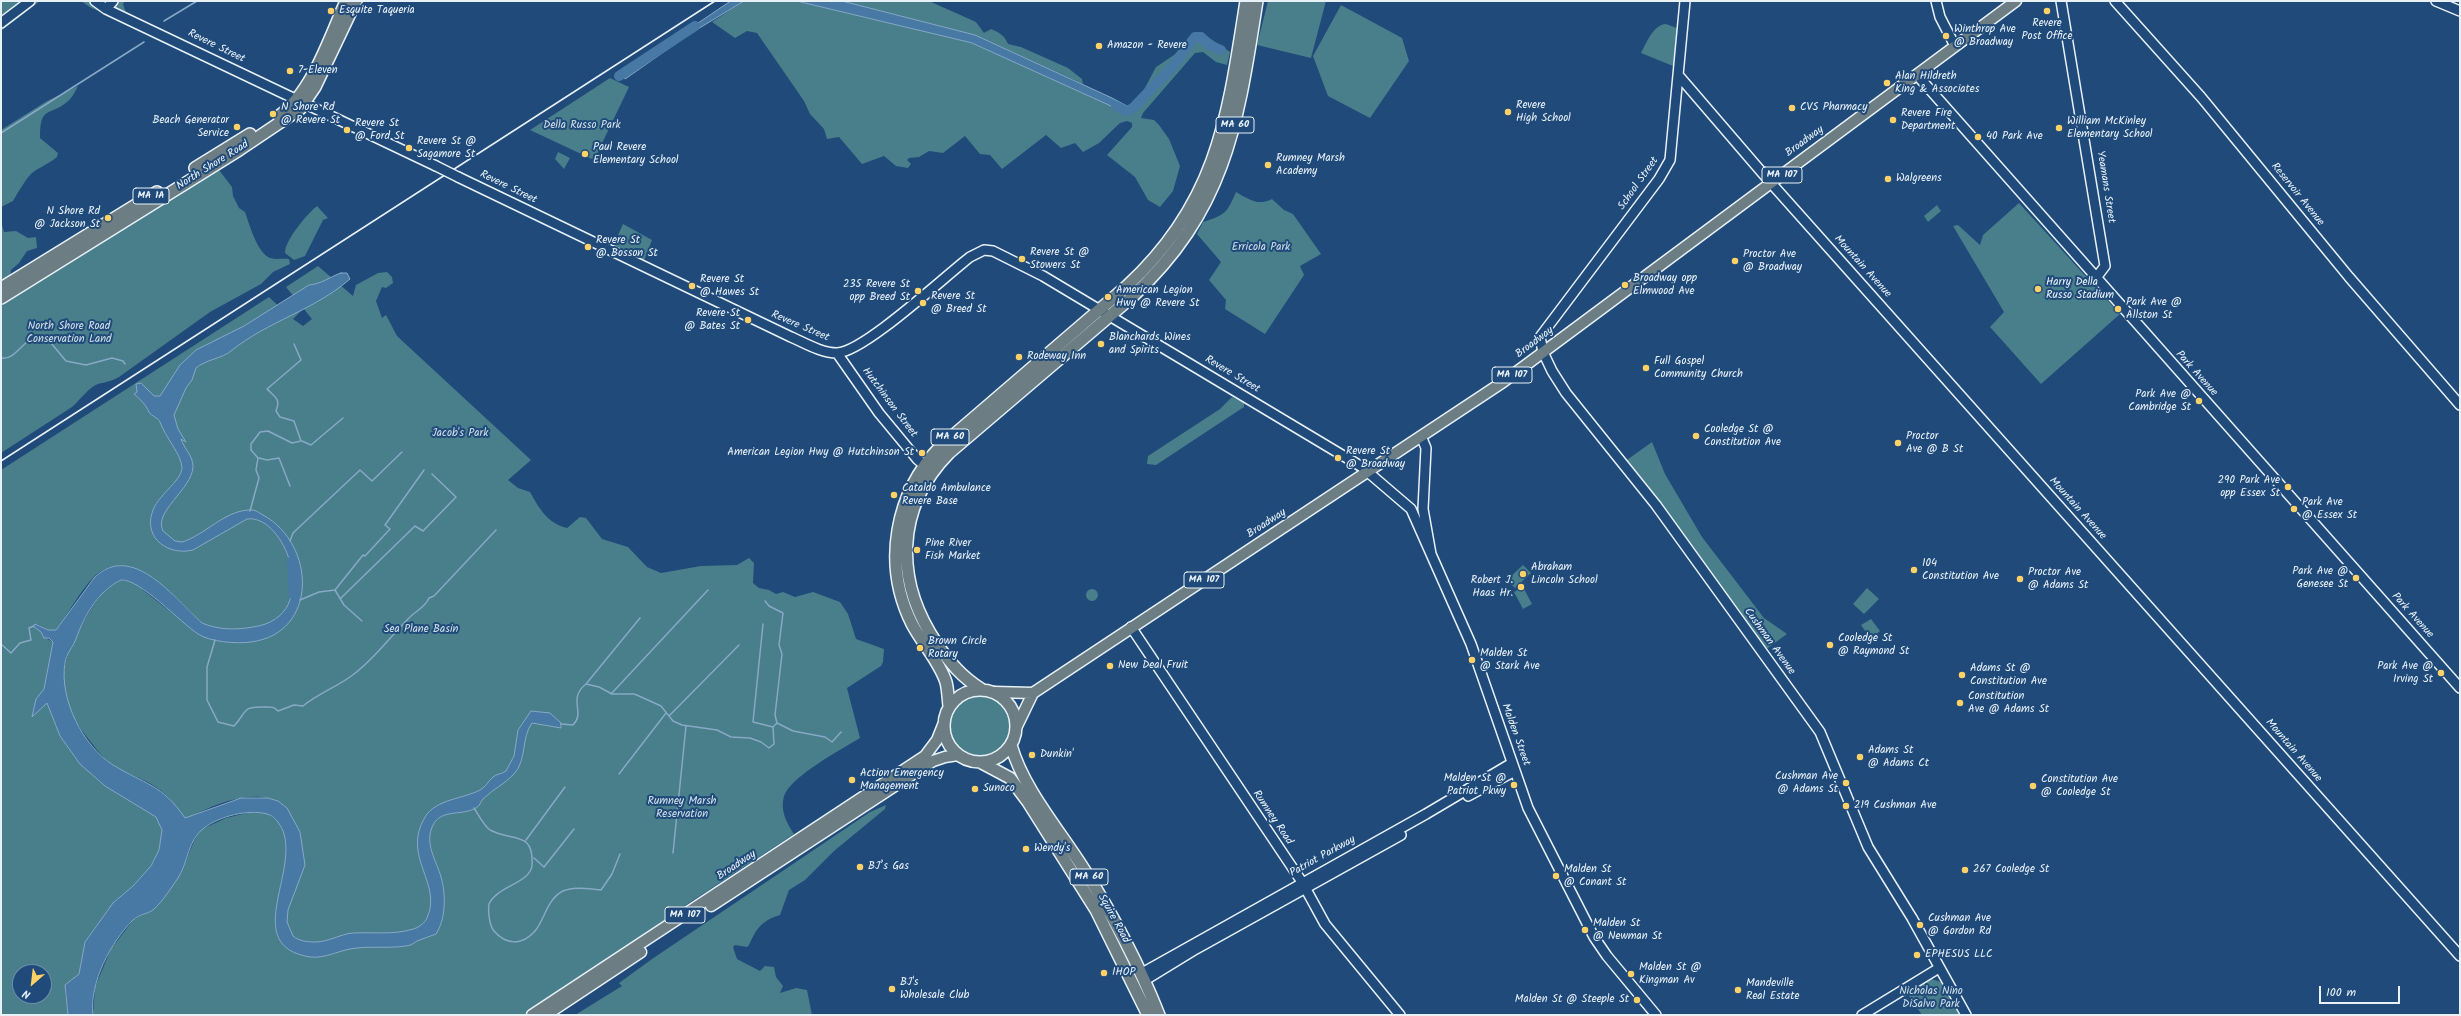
<!DOCTYPE html>
<html>
<head>
<meta charset="utf-8">
<style>
  body { margin:0 }
  #map { position:relative; width:2461px; height:1016px; overflow:hidden; background:#1f4a7a; font-family:Kalam,sans-serif }
  canvas { display:block }
  .frame { position:absolute; inset:0; border:2px solid #e8f1f8; pointer-events:none }
  .north { position:absolute; left:12px; top:964px; width:40px; height:40px; box-sizing:border-box; background:#1f4a7a; border:1px solid #6f8dac; border-radius:50%; rotate:208deg; font-size:11px; font-weight:700; line-height:16px; text-align:center; color:#e8f1f8 }
  .north::after { content:''; display:block; margin:auto; width:14px; height:18px; background:#ffd166; clip-path:polygon(50% 0,100% 100%,50% 72%,0 100%) }
  .scale { position:absolute; left:2319px; top:986px; width:81px; height:18px; box-sizing:border-box; border:2px solid #e8f1f8; border-top:0; padding-left:5px; font-size:12px; line-height:14px; white-space:nowrap; color:#e8f1f8; -webkit-text-stroke:3px #1f4a7a; paint-order:stroke }
</style>
</head>
<body>
<div id="map">
<canvas width="2461" height="1016"></canvas>
<div class="frame"></div>
<div class="north">N</div>
<div class="scale">100 m</div>
</div>
<script>
const context = document.querySelector('canvas').getContext('2d');
context.lineJoin = 'round';
function paint(path, color) {
  context.fillStyle = color;
  context.fill(path, 'evenodd');
}
function strokePath(path, color, width, dash) {
  context.strokeStyle = color;
  context.lineWidth = width;
  context.lineCap = dash ? 'butt' : 'round';
  context.setLineDash(dash || []);
  context.stroke(path);
}
function drawText(font, color, halo, rows, align = 'center') {
  context.font = font + ' Kalam,sans-serif';
  context.lineWidth = 4;
  context.setLineDash([]);
  context.textBaseline = 'middle';
  context.strokeStyle = halo;
  context.fillStyle = color;
  for (const [text, x, y, turn = 0] of rows) {
    context.save();
    context.translate(x, y);
    context.rotate((+turn || 0) * Math.PI / 180);
    context.textAlign = isNaN(turn) ? turn : align;
    if (halo) context.strokeText(text, 0, 0);
    context.fillText(text, 0, 0);
    context.restore();
  }
}
const green = new Path2D(`
  M1 1H40L1 31Z
  M81 1H125L123 4 126 13C110 17 94 11 81 1Z
  M744 1H797L972 43 1111 106 1117 111H1127V106L1139 99 1156 67 1174 55 1195 32 1205 35 1230 52 1227 65 1216 62 1203 52 1195 53 1143 113 1141 118 1154 120 1159 125 1169 139 1180 166 1173 191 1160 207 1148 200 1135 177 1107 155 1132 127V123L1127 121 1120 123 1099 143 1083 152 1075 143 1061 148 1046 135 1002 169 990 155 980 154 965 136 943 153 929 151 919 157 909 158 907 160 911 164 908 168 896 166 884 156 862 164 839 137 827 139 824 129 810 114 804 101 757 33 747 31 735 38 712 22Z
  M842 1H929L976 22 984 33 991 29C999 32 1005 36 1008 44L1021 47 1068 68 1082 79 1083 84 975 35Z
  M1268 1H1326L1311 58 1257 45Z
  M1341 5 1402 38 1409 61 1370 118 1328 96 1313 56Z
  M1666 24 1679 29 1675 66H1673L1641 53C1647 42 1653 25 1666 24Z
  M610 78 629 87 594 160 530 130Z
  M78 86C75 92 72 98 67 102 49 117 40 105 40 138L58 153 57 157C50 163 40 167 32 173 27 177 16 196 13 201L1 207V130L47 101Z
  M558 152 570 158 564 169 555 159Z
  M219 170 232 187 233 196 239 208 245 212C249 223 257 253 270 258 276 260 282 258 289 259L290 264 273 272 261 284 210 312 119 377C112 381 106 382 98 384 88 388 80 400 72 407L1 453V306Z
  M1236 192C1250 200 1258 206 1272 199L1284 210 1293 214 1321 254 1300 266 1304 275 1265 334 1225 309 1226 300 1209 280 1221 262 1197 234 1203 222C1225 215 1227 213 1236 192Z
  M2019 203 2120 314 2041 384 1990 327 2004 312 1953 226 1958 225 1980 245 1983 235Z
  M1937 205 1941 211 1928 222 1924 216Z
  M317 206 328 218 323 220 305 256 294 260 285 253C285 240 307 214 317 206Z
  M1 221 4 232 16 231 28 238 36 237 37 248 27 251 19 263 11 270 10 277 1 283Z
  M623 224 652 240 641 268 610 253Z
  M318 266 353 296 356 285 378 273 387 272 392 277 393 283 386 288 382 287 376 301 382 318 386 315 397 336 531 460 508 480 518 488 530 492C539 508 547 523 567 528L580 517 586 518 602 539 628 547 647 567 661 573 701 566 737 565 749 558 754 563 753 583 759 588 769 590 776 594 783 592 795 597 813 592 840 602 848 614 856 639 884 649 883 662 881 666 847 688 860 738C842 749 791 776 784 796 780 810 786 822 794 834L686 905 636 942 564 987 527 1015H93L95 987 111 949 134 919 153 910 167 893 172 882 181 873 194 841 200 830 226 818 251 812 267 813 280 823 285 821V806C260 788 227 800 202 811 196 813 190 818 184 818 175 804 165 792 151 784 139 777 124 773 113 765 104 759 96 749 90 741 64 709 54 678 75 638 87 616 97 592 121 580L133 582 177 617 236 641 251 628C238 632 216 630 204 624 197 620 192 612 186 607 166 587 134 554 103 570 86 579 68 615 56 630H48L37 624 43 636 53 642 44 690 36 699 33 714 47 703 60 736 80 764 105 786 156 817 162 830 159 850 151 866 133 886 113 903 89 936 85 942 79 974 65 990 68 1015H1V470L269 297 289 316 303 309 293 319 303 326 312 319 286 287ZM20 972H44V996H20Z
  M1232 397 1244 403V407L1156 465 1147 464 1148 456 1220 409Z
  M1652 442 1665 474 1702 537 1764 618 1787 634 1765 650 1640 476 1624 462Z
  M1523 565 1531 573 1515 588 1507 580Z
  M1523 587 1532 604 1523 609 1514 592Z
  M1867 588 1879 599 1864 614 1853 604Z
  M1086 595a6 6 0 1 1 12 0a6 6 0 1 1-12 0Z
  M1871 619 1880 631 1871 639 1861 625Z
  M950 726a30 30 0 1 1 60 0a30 30 0 1 1-60 0Z
  M886 805 885 809 834 851 805 880 789 890 780 915C761 921 757 928 749 945L747 947 735 945 733 947 737 959 760 971 765 966 774 967 776 977 783 986 780 993 796 988 807 990 812 1015H575L622 986 619 983 652 959 870 812Z
  M1931 979 1941 982 1959 1015H1922L1907 993Z`);
const water = new Path2D(`
  M731 1H744L688 35 628 77 625 79 622 75Z
  M797 1H842L975 35 1112 98 1127 106V111L1122 114 1111 106 972 43Z
  M341 273H347L350 279C313 311 268 321 231 351 223 358 205 360 196 368L192 380 186 388 174 415 178 429 186 442 181 439C184 449 193 455 193 467 192 489 153 512 163 531L175 541 182 542C205 535 224 511 249 510 255 509 259 513 263 515 316 544 319 633 251 642 237 644 210 642 198 634 181 623 139 578 121 580 98 591 84 616 76 639 73 647 66 654 65 663 59 699 83 746 113 765 144 784 162 784 185 818L241 798H268L278 801 287 808 300 832 305 865 288 910 287 922 293 936C299 941 307 942 315 942 329 942 340 934 353 933 372 932 395 935 413 929 418 928 425 923 427 918 443 883 401 857 425 817 436 799 463 799 480 790 486 787 488 781 493 777 496 774 502 774 506 771L514 756 518 730 531 711 550 713 561 723V728L532 723C521 738 527 760 514 774 505 784 493 789 483 799 481 801 480 806 476 808 460 817 438 807 431 830 426 847 437 862 441 877 446 894 446 919 436 934L417 941 411 945C393 949 375 946 357 948 341 949 326 959 310 957 241 946 299 873 283 831 280 824 275 816 267 814 248 809 220 816 204 828 188 839 188 863 178 878 171 888 163 901 154 909 149 914 139 914 133 920 111 942 89 983 93 1015H68L65 985 79 974 85 942 113 903 133 886 151 866 159 850 162 830 156 817 105 786 80 764 60 736 47 703 32 717 36 699 44 689 53 642 49 638H44L41 632 33 626 35 624 48 630H56L94 578C132 540 176 600 202 623 218 630 236 630 253 627 325 617 285 513 247 519L193 550C169 556 144 539 152 513 157 495 181 482 182 468 182 455 165 437 160 422 159 418 151 416 149 412 145 404 141 400 134 394L137 392 136 384 141 383 154 396H160L180 365 196 350 244 326 309 285C322 284 329 277 341 273Z`);
const stream = new Path2D(`
  M164 21 197 1
  M1 133 144 42
  M1 358C17 360 22 339 38 337L51 343 66 361 86 365 112 358 123 361 125 364
  M302 441 311 445 343 418
  M259 458 267 460 279 458 290 486
  M250 511 259 478 256 470 258 458 251 450V444L260 432 268 431 292 443 301 441 294 421 280 417 276 411C281 399 275 397 267 389L301 360 294 344
  M290 541 293 533 360 470 372 481 402 452
  M335 590 363 555 365 556 390 529 385 525 424 470
  M341 598 415 526 423 531 456 497 432 474
  M300 600 319 592 335 590 344 605 362 621
  M765 601 769 606 783 613 779 645 782 654 775 715 777 723
  M763 624 753 722 773 727 777 723 793 731 825 737 832 742 841 732
  M215 640 207 667V700L218 722 234 726C247 712 242 706 264 707 271 707 273 706 278 711L294 705 303 706C319 693 339 686 354 674 375 658 390 637 408 619 415 611 425 608 429 598L434 596 496 530
  M1 644 11 653 20 643 31 640 29 628 34 626
  M586 684 640 618
  M611 694 708 590
  M669 716 739 645
  M561 724 573 725C586 712 567 699 586 684L599 687 612 694H634L639 696 661 706 673 721 682 725 717 730 731 737 750 738 761 742 769 748 774 744 773 727
  M619 774 666 713
  M474 808C478 814 484 826 490 830 512 842 534 830 532 865 531 883 497 886 489 904 488 911 489 925 494 931 506 945 522 946 535 931 545 919 547 899 563 891 575 886 589 889 601 890L612 874 620 854
  M526 840 565 787
  M673 853 686 726
  M534 858 544 867 574 829`);
const river = new Path2D(`
  M619 76 695 26
  M1116 106 1126 111 1133 108 1174 65 1195 37H1201L1209 45 1221 50
  M292 561 294 595`);
const secondary = new Path2D(`
  M95 1 106 9 436 166
  M1685 1 1670 160 1659 179 1540 337 1543 352 1552 371 1566 393 1656 505 1820 732 1868 847 1912 918 1966 1015
  M1936 1 1940 17 1955 46
  M2061 1 2105 266 2096 278
  M2115 1 2201 97 2349 277 2460 405
  M2436 1 2460 11
  M106 9 113 1
  M1 23 30 1
  M1917 75 2460 688
  M1679 76 1771 183 2460 956
  M458 177 791 337C805 343 821 353 837 353 864 352 944 277 970 257L984 250 993 251 1043 276 1362 467 1411 509 1431 554
  M837 353 879 413 917 459 924 465
  M1421 436 1426 448 1423 509 1431 554 1471 644 1528 808 1594 937 1607 956 1656 1015
  M1131 627 1302 882 1325 924 1400 1015
  M1468 796 1515 771
  M1144 972 1426 814 1512 763
  M1147 979 1196 949 1401 835
  M1862 1015 1939 968`);
const primary = new Path2D(`
  M994 692 1033 693
  M1017 726 1033 693 1503 382 2016 1
  M711 906 933 761 945 757 958 755
  M532 1015 925 756 937 740 943 725
  M546 1015 641 952`);
const highway = new Path2D(`
  M279 116C312 93 330 37 346 1
  M195 168 250 134
  M1 288 157 192
  M1 298 239 150 300 109 315 87 356 1
  M981 689C962 677 950 663 937 644 895 582 894 509 949 453L1132 297C1227 209 1238 121 1257 1
  M944 726a36 36 0 1 1 72 0a36 36 0 1 1-72 0Z
  M949 706C948 698 948 690 946 682 939 661 922 643 912 624 882 564 895 493 941 446L1127 286C1218 202 1228 116 1246 1
  M1011 745C1023 789 1061 832 1085 871 1114 917 1139 965 1159 1015
  M980 762 1010 778 1028 802 1096 910 1148 1015`);
const rail = new Path2D(`
  M1 461 715 1`);
const secondaryBridge = new Path2D(`
  M436 166 458 177`);
const markers = [
  [331,11,4,"#ffd166"],
  [2047,11,4,"#ffd166"],
  [1946,36,4,"#ffd166"],
  [1099,46,4,"#ffd166"],
  [290,71,4,"#ffd166"],
  [1887,83,4,"#ffd166"],
  [1792,108,4,"#ffd166"],
  [1508,112,4,"#ffd166"],
  [273,114,4,"#ffd166"],
  [1893,120,4,"#ffd166"],
  [237,127,4,"#ffd166"],
  [2059,128,4,"#ffd166"],
  [347,130,4,"#ffd166"],
  [1978,137,4,"#ffd166"],
  [409,148,4,"#ffd166"],
  [585,154,4,"#ffd166"],
  [1268,165,4,"#ffd166"],
  [1888,179,4,"#ffd166"],
  [108,218,4,"#ffd166"],
  [588,247,4,"#ffd166"],
  [1022,259,4,"#ffd166"],
  [1735,261,4,"#ffd166"],
  [1625,285,4,"#ffd166"],
  [692,286,4,"#ffd166"],
  [2038,289,4,"#ffd166"],
  [918,291,4,"#ffd166"],
  [1108,297,4,"#ffd166"],
  [923,303,4,"#ffd166"],
  [2118,309,4,"#ffd166"],
  [748,320,4,"#ffd166"],
  [1101,344,4,"#ffd166"],
  [1019,357,4,"#ffd166"],
  [1646,368,4,"#ffd166"],
  [2199,401,4,"#ffd166"],
  [1696,436,4,"#ffd166"],
  [1898,443,4,"#ffd166"],
  [922,453,4,"#ffd166"],
  [1338,458,4,"#ffd166"],
  [2288,487,4,"#ffd166"],
  [894,495,4,"#ffd166"],
  [2294,509,4,"#ffd166"],
  [917,550,4,"#ffd166"],
  [1914,570,4,"#ffd166"],
  [1523,574,4,"#ffd166"],
  [2356,578,4,"#ffd166"],
  [2020,579,4,"#ffd166"],
  [1521,587,4,"#ffd166"],
  [1830,645,4,"#ffd166"],
  [920,648,4,"#ffd166"],
  [1472,660,4,"#ffd166"],
  [1110,666,4,"#ffd166"],
  [2441,673,4,"#ffd166"],
  [1962,675,4,"#ffd166"],
  [1960,703,4,"#ffd166"],
  [1032,755,4,"#ffd166"],
  [1860,757,4,"#ffd166"],
  [852,780,4,"#ffd166"],
  [1846,783,4,"#ffd166"],
  [1514,785,4,"#ffd166"],
  [2033,786,4,"#ffd166"],
  [975,789,4,"#ffd166"],
  [1846,806,4,"#ffd166"],
  [1026,849,4,"#ffd166"],
  [860,867,4,"#ffd166"],
  [1965,870,4,"#ffd166"],
  [1556,876,4,"#ffd166"],
  [1920,925,4,"#ffd166"],
  [1585,930,4,"#ffd166"],
  [1917,955,4,"#ffd166"],
  [1104,973,4,"#ffd166"],
  [1631,974,4,"#ffd166"],
  [892,989,4,"#ffd166"],
  [1738,990,4,"#ffd166"],
  [1637,1000,4,"#ffd166"]
];
const shields = [
  [1235,125,38],
  [1782,175,40],
  [151,196,36],
  [1512,375,40],
  [950,437,38],
  [1204,580,40],
  [1089,877,38],
  [685,915,40]
];
const shieldNames = [
  ["MA 60",1235,125],
  ["MA 107",1782,175],
  ["MA 1A",151,196],
  ["MA 107",1512,375],
  ["MA 60",950,437],
  ["MA 107",1204,580],
  ["MA 60",1089,877],
  ["MA 107",685,915]
];
const poiNames = [
  ["Esquite Taqueria",339,11],
  ["Revere",2047,24,"center"],
  ["Post Office",2047,37,"center"],
  ["Winthrop Ave",1954,30],
  ["@ Broadway",1954,43],
  ["Amazon - Revere",1107,46],
  ["7-Eleven",298,71],
  ["Alan Hildreth",1895,77],
  ["King & Associates",1895,90],
  ["Revere",1516,106],
  ["High School",1516,119],
  ["N Shore Rd",281,108],
  ["@ Revere St",281,121],
  ["CVS Pharmacy",1800,108],
  ["Revere Fire",1901,114],
  ["Department",1901,127],
  ["Beach Generator",229,121,"right"],
  ["Service",229,134,"right"],
  ["William McKinley",2067,122],
  ["Elementary School",2067,135],
  ["Revere St",355,124],
  ["@ Ford St",355,137],
  ["40 Park Ave",1986,137],
  ["Revere St @",417,142],
  ["Sagamore St",417,155],
  ["Paul Revere",593,148],
  ["Elementary School",593,161],
  ["Rumney Marsh",1276,159],
  ["Academy",1276,172],
  ["Walgreens",1896,179],
  ["N Shore Rd",100,212,"right"],
  ["@ Jackson St",100,225,"right"],
  ["Revere St",596,241],
  ["@ Bosson St",596,254],
  ["Revere St @",1030,253],
  ["Stowers St",1030,266],
  ["Proctor Ave",1743,255],
  ["@ Broadway",1743,268],
  ["Broadway opp",1633,279],
  ["Elmwood Ave",1633,292],
  ["Revere St",700,280],
  ["@ Hawes St",700,293],
  ["Harry Della",2046,283],
  ["Russo Stadium",2046,296],
  ["235 Revere St",910,285,"right"],
  ["opp Breed St",910,298,"right"],
  ["American Legion",1116,291],
  ["Hwy @ Revere St",1116,304],
  ["Revere St",931,297],
  ["@ Breed St",931,310],
  ["Park Ave @",2126,303],
  ["Allston St",2126,316],
  ["Revere St",740,314,"right"],
  ["@ Bates St",740,327,"right"],
  ["Blanchards Wines",1109,338],
  ["and Spirits",1109,351],
  ["Rodeway Inn",1027,357],
  ["Full Gospel",1654,362],
  ["Community Church",1654,375],
  ["Park Ave @",2191,395,"right"],
  ["Cambridge St",2191,408,"right"],
  ["Cooledge St @",1704,430],
  ["Constitution Ave",1704,443],
  ["Proctor",1906,437],
  ["Ave @ B St",1906,450],
  ["Revere St",1346,452],
  ["@ Broadway",1346,465],
  ["American Legion Hwy @ Hutchinson St",914,453,"right"],
  ["290 Park Ave",2280,481,"right"],
  ["opp Essex St",2280,494,"right"],
  ["Cataldo Ambulance",902,489],
  ["Revere Base",902,502],
  ["Park Ave",2302,503],
  ["@ Essex St",2302,516],
  ["Pine River",925,544],
  ["Fish Market",925,557],
  ["104",1922,564],
  ["Constitution Ave",1922,577],
  ["Abraham",1531,568],
  ["Lincoln School",1531,581],
  ["Park Ave @",2348,572,"right"],
  ["Genesee St",2348,585,"right"],
  ["Proctor Ave",2028,573],
  ["@ Adams St",2028,586],
  ["Robert J.",1513,581,"right"],
  ["Haas Hr.",1513,594,"right"],
  ["Cooledge St",1838,639],
  ["@ Raymond St",1838,652],
  ["Brown Circle",928,642],
  ["Rotary",928,655],
  ["Malden St",1480,654],
  ["@ Stark Ave",1480,667],
  ["New Deal Fruit",1118,666],
  ["Park Ave @",2433,667,"right"],
  ["Irving St",2433,680,"right"],
  ["Adams St @",1970,669],
  ["Constitution Ave",1970,682],
  ["Constitution",1968,697],
  ["Ave @ Adams St",1968,710],
  ["Adams St",1868,751],
  ["@ Adams Ct",1868,764],
  ["Dunkin'",1040,755],
  ["Action Emergency",860,774],
  ["Management",860,787],
  ["Cushman Ave",1838,777,"right"],
  ["@ Adams St",1838,790,"right"],
  ["Malden St @",1506,779,"right"],
  ["Patriot Pkwy",1506,792,"right"],
  ["Constitution Ave",2041,780],
  ["@ Cooledge St",2041,793],
  ["Sunoco",983,789],
  ["219 Cushman Ave",1854,806],
  ["Wendy's",1034,849],
  ["BJ’s Gas",868,867],
  ["Malden St",1564,870],
  ["@ Conant St",1564,883],
  ["267 Cooledge St",1973,870],
  ["Cushman Ave",1928,919],
  ["@ Gordon Rd",1928,932],
  ["Malden St",1593,924],
  ["@ Newman St",1593,937],
  ["EPHESUS LLC",1925,955],
  ["Malden St @",1639,968],
  ["Kingman Av",1639,981],
  ["IHOP",1112,973],
  ["BJ's",900,983],
  ["Wholesale Club",900,996],
  ["Mandeville",1746,984],
  ["Real Estate",1746,997],
  ["Malden St @ Steeple St",1629,1000,"right"]
];
const streetNames = [
  ["Revere Street",216,47,26],
  ["Broadway",1805,142,-36],
  ["North Shore Road",213,166,-32],
  ["School Street",1639,184,-55],
  ["Yeamans Street",2105,187,81],
  ["Revere Street",508,188,26],
  ["Reservoir Avenue",2297,195,51],
  ["Mountain Avenue",1862,267,48],
  ["Revere Street",800,327,23],
  ["Broadway",1535,343,-37],
  ["Park Avenue",2196,374,48],
  ["Revere Street",1232,375,31],
  ["Hutchinson Street",889,403,53],
  ["Mountain Avenue",2077,509,48],
  ["Broadway",1267,524,-33],
  ["Park Avenue",2412,616,48],
  ["Cushman Avenue",1769,642,54],
  ["Malden Street",1515,735,70],
  ["Mountain Avenue",2293,751,49],
  ["Rumney Road",1272,818,56],
  ["Patriot Parkway",1323,857,-29],
  ["Broadway",737,866,-34],
  ["Squire Road",1113,919,61]
];
const parkNames = [
  ["Della Russo Park",582,126],
  ["Erricola Park",1261,248],
  ["North Shore Road",69,327],
  ["Conservation Land",69,340],
  ["Jacob's Park",460,434],
  ["Sea Plane Basin",421,630],
  ["Rumney Marsh",682,802],
  ["Reservation",682,815],
  ["Nicholas Nino",1931,992],
  ["DiSalvo Park",1931,1005]
];
paint(green, '#497e8b');
paint(water, '#4779a4');
strokePath(water, '#87a9c6', 1);
strokePath(stream, '#87a9c6', 1.5);
strokePath(river, '#4779a4', 10);
strokePath(secondary, '#e8f1f8', 12);
strokePath(primary, '#e8f1f8', 13);
strokePath(highway, '#e8f1f8', 14);
strokePath(secondary, '#1f4a7a', 9);
strokePath(primary, '#6c7e84', 10);
strokePath(highway, '#6c7e84', 11);
strokePath(rail, '#e8f1f8', 1.5);
strokePath(secondaryBridge, '#e8f1f8', 12, []);
strokePath(secondaryBridge, '#1f4a7a', 9);
for (const [x, y, r, color] of markers) {
  const dot = new Path2D();
  dot.arc(x, y, r, 0, 2 * Math.PI);
  context.fillStyle = color;
  context.fill(dot);
  strokePath(dot, '#1f4a7a', 1.5);
}
for (const [x, y, w] of shields) {
  const box = new Path2D();
  box.roundRect(x - w / 2, y - 8, w, 16, 3);
  context.fillStyle = '#1f4a7a';
  context.fill(box);
  strokePath(box, '#e8f1f8', 1);
}
drawText('bold 10px', '#e8f1f8', null, shieldNames);
drawText('11px', '#e8f1f8', '#1f4a7a', poiNames, 'left');
drawText('11px', '#e8f1f8', '#1f4a7a', streetNames);
drawText('11px', '#d0e0e8', '#1f4a7a', parkNames);
</script>
</body>
</html>
